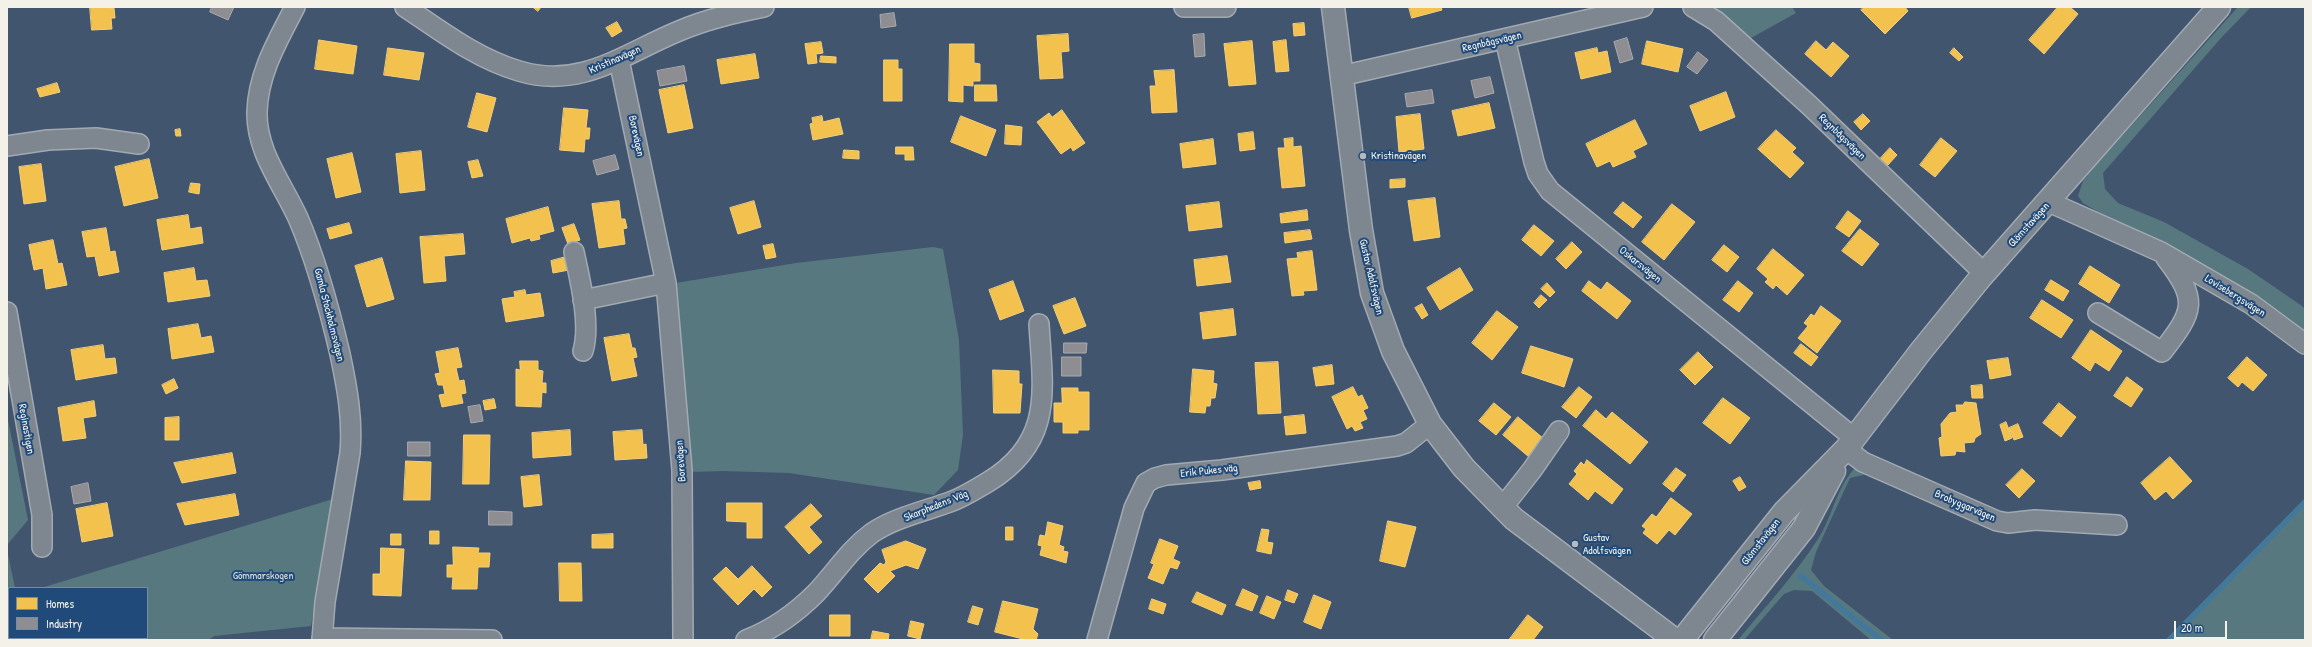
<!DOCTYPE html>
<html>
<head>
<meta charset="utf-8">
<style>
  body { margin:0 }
  #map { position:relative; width:2312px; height:647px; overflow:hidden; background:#41556e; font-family:"Patrick Hand",sans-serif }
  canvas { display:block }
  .frame { position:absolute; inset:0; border:8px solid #f4f1e8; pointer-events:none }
  .legend { position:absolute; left:8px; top:587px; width:140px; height:52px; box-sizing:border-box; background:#1f4a7a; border:1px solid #748da6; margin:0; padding:5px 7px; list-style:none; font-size:12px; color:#f4f1e8 }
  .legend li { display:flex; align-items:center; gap:8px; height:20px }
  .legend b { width:20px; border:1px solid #748da6 }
  .scale { position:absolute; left:2174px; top:621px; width:53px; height:18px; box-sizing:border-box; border:2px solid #f4f1e8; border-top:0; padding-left:5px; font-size:12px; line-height:14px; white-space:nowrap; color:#f4f1e8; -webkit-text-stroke:3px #1f4a7a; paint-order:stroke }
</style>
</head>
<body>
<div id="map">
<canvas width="2312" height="647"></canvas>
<div class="frame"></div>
<ul class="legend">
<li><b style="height:11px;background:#f2c14e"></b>Homes</li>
<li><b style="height:11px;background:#8d8d92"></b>Industry</li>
</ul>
<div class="scale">20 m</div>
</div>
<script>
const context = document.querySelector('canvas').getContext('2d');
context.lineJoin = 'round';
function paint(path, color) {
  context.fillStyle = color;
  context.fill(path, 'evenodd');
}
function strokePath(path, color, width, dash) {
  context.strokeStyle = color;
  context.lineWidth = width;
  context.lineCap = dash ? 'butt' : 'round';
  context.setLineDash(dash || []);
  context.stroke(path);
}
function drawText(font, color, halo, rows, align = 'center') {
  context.font = font + ' "Patrick Hand",sans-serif';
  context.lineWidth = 4;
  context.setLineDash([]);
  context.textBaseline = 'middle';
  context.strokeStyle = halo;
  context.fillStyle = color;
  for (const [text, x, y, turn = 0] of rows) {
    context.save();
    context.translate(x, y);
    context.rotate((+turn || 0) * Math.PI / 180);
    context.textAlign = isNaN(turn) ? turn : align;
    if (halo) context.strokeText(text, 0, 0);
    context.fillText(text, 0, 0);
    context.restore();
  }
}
const green = new Path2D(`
  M1709 7H1792L1796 13 1751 38H1746Z
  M2238 7H2251L2221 38 2103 173 2105 189 2118 203 2164 222 2248 269 2302 306 2305 309V338L2098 212 2083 203 2078 196 2083 181 2096 165Z
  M933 247 943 249 959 340 963 435 958 470 934 495 789 473 723 471 688 472 670 284 796 263Z
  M7 415 28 520 7 545Z
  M1856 467 1867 474 1850 478 1816 552 1811 570 1824 586 1893 640H1871L1812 591 1794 590 1784 594 1744 640H1738C1765 607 1795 575 1818 539 1833 516 1836 487 1856 467Z
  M333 499 311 626 214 636 209 640H7V550L15 588H9V638H147V588H41Z
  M2305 503V640H2169Z`);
const homes = new Path2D(`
  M90 7 114 8 115 18H111L112 29 92 30Z
  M533 7H541L538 11Z
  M1409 7H1441L1442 10 1412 18Z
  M1864 7H1905L1908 11 1885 34 1861 10Z
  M2058 7H2070L2078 14 2044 54 2029 40Z
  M617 22 622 31 612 37 606 28Z
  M1304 23 1305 35 1294 36 1293 24Z
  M1068 34 1069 51 1061 52 1063 78 1040 79 1037 36Z
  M319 40 357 46 353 74 315 69Z
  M1286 40 1289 71 1276 72 1273 42Z
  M1252 41 1256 84 1229 86 1224 44Z
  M1647 41 1683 49 1678 72 1642 64Z
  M1816 41 1826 50 1833 42 1849 56 1831 77 1805 54Z
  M821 42 823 53 816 54 817 63 808 64 805 44Z
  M950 44H974V63L980 64V81H973V86L963 85V102L949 101Z
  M388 48 424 53 419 80 384 75Z
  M1597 48 1598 53 1607 51 1611 72 1581 79 1575 53Z
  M1954 48 1963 57 1959 61 1950 53Z
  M755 54 759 78 721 84 717 60Z
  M821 56 836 57V63L820 62Z
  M884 60H898V69H902V101H884Z
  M1174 70 1177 112 1152 113 1150 86H1156L1154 71Z
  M57 83 60 92 40 97 37 89Z
  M684 85 693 128 668 133 659 90Z
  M975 85H996L997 101H975Z
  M1726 92 1735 117 1700 131 1690 106Z
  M477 93 496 98 487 132 468 127Z
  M1489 103 1495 128 1458 136 1452 111Z
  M564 108 588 110 586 128H590L589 139H585L584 152 560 150Z
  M1062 110 1085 143 1073 151 1071 147 1061 154 1037 122 1049 113 1052 117Z
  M1420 114 1424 149 1399 152 1396 117Z
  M1863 114 1870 121 1861 130 1854 122Z
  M822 116 823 122 839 118 843 134 813 140 810 124 813 123 812 118Z
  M961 116 996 130 986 156 951 142Z
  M1635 120 1647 144 1633 151 1636 157 1613 167 1610 161 1597 167 1586 144Z
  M1006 125 1022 127 1021 145 1005 144Z
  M180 129 181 136H176L175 130Z
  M1776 130 1796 148 1792 152 1804 163 1790 178 1758 149Z
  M1253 132 1255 149 1240 151 1238 134Z
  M1293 138V147L1301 146 1305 186 1282 188 1278 148H1285L1284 139Z
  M1941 138 1957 151 1935 177 1920 165Z
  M1213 139 1216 164 1183 168 1180 144Z
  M896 147H913L914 160H905V154H896Z
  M1890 148 1897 155 1887 166 1880 159Z
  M844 150 859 151V159L843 158Z
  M421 151 425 190 400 193 396 154Z
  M352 153 361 192 336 198 327 159Z
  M149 159 158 198 124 206 115 167Z
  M478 160 483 176 472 178 468 162Z
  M41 164 46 201 24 204 19 167Z
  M1405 179V187L1390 188V180Z
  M191 183 200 184 199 194 189 192Z
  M1435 198 1440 237 1414 241 1408 201Z
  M619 201 621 219H625L627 228 623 229 625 244 599 248 592 204Z
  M754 201 761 227 738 234 730 208Z
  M1219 202 1222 227 1189 231 1186 206Z
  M1623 202 1642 217 1633 228 1614 213Z
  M1672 204 1695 222 1664 260 1642 242Z
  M548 207 554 231 539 235 540 239 531 241 530 238 512 243 506 219Z
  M1307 210 1308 220 1281 223 1280 214Z
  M1848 211 1861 221 1849 237 1836 228Z
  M188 215 190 229 201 227 203 243 162 250 157 220Z
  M349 223 352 233 330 239 327 229Z
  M574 224 580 240 568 244 562 228Z
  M1534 225 1554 241 1541 256 1522 240Z
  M106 228 110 252 115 251 119 272 99 276 95 256 87 257 82 232Z
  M1860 229 1879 244 1862 266 1842 251Z
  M1310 230 1312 239 1285 243 1284 233Z
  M463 234 465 254 444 256 446 281 424 283 420 237Z
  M53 240 58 264 62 263 67 285 46 289 43 268 34 270 29 245Z
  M1572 242 1582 252 1566 269 1556 259Z
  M773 244 776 257 766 259 763 246Z
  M1724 245 1739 257 1727 272 1712 260Z
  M1773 249 1804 275 1787 295 1776 285 1773 289 1765 282 1768 279 1757 269Z
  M1312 251 1317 290 1303 291 1304 295 1292 296 1287 259 1298 258 1297 253Z
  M1227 256 1231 282 1197 286 1194 260Z
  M566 257 569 270 553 273 551 261Z
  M382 258 394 299 367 307 355 266Z
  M2090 266 2120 285 2109 303 2079 284Z
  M194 268 196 281 207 280 210 296 168 302 164 273Z
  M1460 268 1473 290 1440 310 1427 288Z
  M2051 280 2069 291 2063 301 2045 290Z
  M1013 281 1024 311 1000 320 989 290Z
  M1589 281 1601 290 1607 282 1631 301 1617 319 1582 291Z
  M1738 281 1753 293 1739 312 1723 300Z
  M1547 283 1555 292 1550 297 1541 289Z
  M525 290 526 295 540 293 544 316 506 322 502 299 515 297 514 292Z
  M1541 295 1547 300 1539 308 1534 303Z
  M1075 298 1086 326 1064 334 1053 306Z
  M2042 300 2073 320 2061 338 2030 318Z
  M1422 304 1428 315 1422 319 1415 308Z
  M1821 306 1841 321 1817 353 1798 338 1808 326 1804 323 1811 314 1814 316Z
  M1233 309 1236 335 1203 339 1200 313Z
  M1497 311 1518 327 1492 360 1472 343Z
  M198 324 201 338 211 336 214 352 172 359 168 329Z
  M2091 330 2122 351 2109 371 2095 362 2090 371 2072 358Z
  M629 334 632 348H635L637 357 633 358 637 376 612 381 604 338Z
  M1801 344 1818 357 1811 366 1794 353Z
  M103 345 105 359 115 358 117 373 76 380 71 350Z
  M1531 346 1573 359 1564 387 1522 373Z
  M458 348 462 367 456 368 459 381 464 380 466 393 461 394 463 403 442 407 439 395 445 394 443 385H438L435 374 440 373 436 352Z
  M1698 352 1713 367 1695 385 1680 370Z
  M2247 357 2267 375 2253 391 2242 382 2238 387 2228 378Z
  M2008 358 2011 375 1990 379 1987 361Z
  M520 361H538V370L543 371 542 383H546V393L542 392 541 407 516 406V369L520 370Z
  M1278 362 1281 413 1258 414 1255 363Z
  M1332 365 1334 384 1316 386 1313 368Z
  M1193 369 1214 371 1213 383 1217 384 1215 398H1211L1210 406H1206L1205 413 1190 412Z
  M993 370 1019 371V384H1022L1020 413H994Z
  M2127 377 2143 389 2131 407 2114 396Z
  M174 379 178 388 166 394 162 385Z
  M1982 385 1983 398H1972L1971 386Z
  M1353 387 1358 397 1362 395 1368 408 1363 410 1367 419 1360 422 1363 428 1355 431 1352 426 1347 429 1332 397Z
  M1579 387 1592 397 1576 418 1562 407Z
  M1062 388H1078V392H1089V430H1078V433H1063V422H1054V403H1062Z
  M1723 398 1750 418 1730 444 1703 423Z
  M494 399 496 408 485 410 483 401Z
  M94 401 96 416 83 418 86 438 63 441 58 408Z
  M1965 402 1976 403 1981 434 1975 438 1974 442 1964 443 1965 452 1956 451 1955 455 1941 456 1939 438 1942 437 1941 424 1950 413 1957 412 1956 405H1963Z
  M1494 403 1511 417 1496 435 1479 421Z
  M2059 403 2076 417 2061 437 2043 423Z
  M1596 410 1606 419 1612 412 1648 442 1630 464 1583 426Z
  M1304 415 1306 433 1286 435 1284 417Z
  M179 417V440H165V418Z
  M1518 417 1544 439 1529 457 1503 435Z
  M2006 422 2012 438 2005 441 2000 425Z
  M2018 424 2023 437 2014 440 2009 428Z
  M570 430 571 455 533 458 532 433Z
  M642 430 643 445 646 444 647 458 615 460 613 432Z
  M464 435H490L489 484H463Z
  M232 453 236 473 182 483 174 463Z
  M2170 457 2192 481 2173 499 2166 491 2155 500 2141 483Z
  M1587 460 1623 489 1612 504 1595 491 1588 500 1569 484 1577 474 1574 471 1581 462 1584 465Z
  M406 461 431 462 430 500H404Z
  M1676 468 1686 475 1673 492 1663 484Z
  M2022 469 2035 481 2019 498 2006 485Z
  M539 475 542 505 524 507 521 477Z
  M1740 477 1746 487 1739 491 1733 481Z
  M1260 481 1261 488 1250 490 1248 483Z
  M235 494 239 515 185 525 177 504Z
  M1671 498 1692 514 1675 535 1669 530 1657 544 1643 533 1646 529 1642 526 1652 514 1656 517Z
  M107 503 113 536 82 542 76 509Z
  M727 503H762V538H747V522L727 521Z
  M811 504 822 516 809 527 822 542 809 554 785 527Z
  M1388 521 1416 527 1405 567 1380 561Z
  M1048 522 1063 526 1059 545 1064 547 1063 551 1068 552 1066 563 1040 555 1042 546 1038 545 1040 535 1045 536Z
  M1006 527H1013V540H1006Z
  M1262 529 1269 530 1267 542 1273 543 1271 554 1257 551Z
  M430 531H439V544H430Z
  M391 534H401V545H391Z
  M613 534V548H592V535Z
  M1160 539 1178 546 1173 559 1180 562 1177 569 1170 567 1163 584 1148 578 1154 564 1151 563Z
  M906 541 926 549 918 569 906 565 890 571 895 576 878 593 864 579 880 563 884 565 886 562 882 550Z
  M453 547 479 548 478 553H490L489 567H478L477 589H452L453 577H447V565H453Z
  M381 548 404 549 401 596 373 595V574H380Z
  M559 563H581L582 601H560Z
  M752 566 772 587 762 597 754 589 738 605 713 579 726 567 738 579Z
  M1243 589 1258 596 1252 611 1236 605Z
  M1288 590 1298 594 1294 603 1285 600Z
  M1197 592 1226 605 1222 615 1192 602Z
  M1314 595 1331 602 1321 629 1304 622Z
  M1267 596 1281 602 1274 619 1260 613Z
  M1152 599 1166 604 1163 614 1149 609Z
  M1003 601 1038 609 1033 629 1038 634 1036 640H1027L995 632Z
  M973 606 983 609 978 625 968 622Z
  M830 615H850V636H830Z
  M1528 615 1543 627 1533 640H1509Z
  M911 621 924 624 920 639 908 636Z
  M873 631 889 634 888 640H871Z`);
const industry = new Path2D(`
  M212 7H234L228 20 210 12Z
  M894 13 896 26 881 28 880 15Z
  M1204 34 1205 56 1195 57 1193 35Z
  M1627 38 1633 59 1620 63 1614 42Z
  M1698 52 1708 60 1697 74 1687 67Z
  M684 66 687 81 660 86 657 71Z
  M1490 77 1494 93 1475 98 1471 81Z
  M1432 90 1434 103 1407 107 1405 94Z
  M615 155 619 169 597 175 593 161Z
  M1064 343H1087L1086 353H1064Z
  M1062 357H1081V376H1062Z
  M480 405 483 421 471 423 468 407Z
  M408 442H430V456H408Z
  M88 483 91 501 74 504 71 487Z
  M489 511 512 512V525H489Z`);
const stream = new Path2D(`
  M1801 576 1881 640
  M2169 640 2305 502`);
const street = new Path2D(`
  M295 7C278 40 258 73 257 112 256 151 282 183 298 218 317 262 329 307 340 354 347 387 353 419 350 453L325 602 322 640
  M405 7C441 31 477 59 519 71 581 90 625 53 679 31 707 19 735 13 764 7
  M1184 7H1226
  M1693 7 1716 21 1809 105 1985 274
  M1505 39 1534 162 1538 174 1550 191 1854 438
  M619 60 666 283 682 470 683 640
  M1341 76 1643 7
  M7 146 48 140 96 138 139 144
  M2049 202 2161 252 2251 304 2305 344
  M574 252C580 280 591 324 583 351
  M583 300 666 283
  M7 312 42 515V547
  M2098 313 2162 352C2194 311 2199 301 2166 258
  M1846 449 1863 462 1997 521 2008 523 2035 520 2117 525
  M1502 508 1532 470 1559 431
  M322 638 492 640
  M746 640C772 630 796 613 816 593 835 573 849 550 872 533 894 518 925 511 950 502 964 497 976 489 988 482 1054 442 1043 391 1039 324
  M1097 640 1134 508 1146 483 1155 478 1166 475 1222 470 1397 446 1406 443 1430 424`);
const secondary = new Path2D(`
  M1333 7 1361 230 1372 293 1393 351 1430 424 1464 468 1514 519 1675 640
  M1682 640 1784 512 1846 449 1921 351 1981 277 2219 7
  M1715 640 1804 528 1834 471`);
const markers = [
  [1363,156,4,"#b5babd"],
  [1575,544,4,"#b5babd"]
];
const streetNames = [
  ["Regnbågsvägen",1492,42,-13],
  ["Kristinavägen",615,60,-24],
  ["Borevägen",636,136,78],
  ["Regnbågsvägen",1842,137,44],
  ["Glömstavägen",2029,225,-48],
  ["Oskarsvägen",1640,265,39],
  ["Gustav Adolfsvägen",1371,277,77],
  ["Lovisebergsvägen",2235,296,32],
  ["Gamla Stockholmsvägen",329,315,76],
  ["Reginastigen",26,429,80],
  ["Borevägen",681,461,-94],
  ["Erik Pukes väg",1209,471,-6],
  ["Skarphedens Väg",936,506,-22],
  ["Brobyggarvägen",1965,506,23],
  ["Glömstavägen",1761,542,-52]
];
const poiNames = [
  ["Kristinavägen",1371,156],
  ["Gustav",1583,538],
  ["Adolfsvägen",1583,551]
];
const parkNames = [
  ["Gömmarskogen",263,576]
];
paint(green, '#587880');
paint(homes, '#f2c14e');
strokePath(homes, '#f3cf7c', 1);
paint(industry, '#8d8d92');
strokePath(industry, '#acabac', 1);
strokePath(stream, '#43789a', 5.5);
strokePath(street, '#a1aab3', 22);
strokePath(secondary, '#a1aab3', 25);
strokePath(street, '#7e868f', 19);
strokePath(secondary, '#7e868f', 22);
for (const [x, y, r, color] of markers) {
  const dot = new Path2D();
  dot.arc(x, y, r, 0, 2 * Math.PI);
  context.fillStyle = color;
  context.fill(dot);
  strokePath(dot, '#1f4a7a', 1.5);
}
drawText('11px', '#f4f1e8', '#1f4a7a', streetNames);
drawText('11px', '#f4f1e8', '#1f4a7a', poiNames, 'left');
drawText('11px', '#dde0d9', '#1f4a7a', parkNames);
</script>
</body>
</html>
